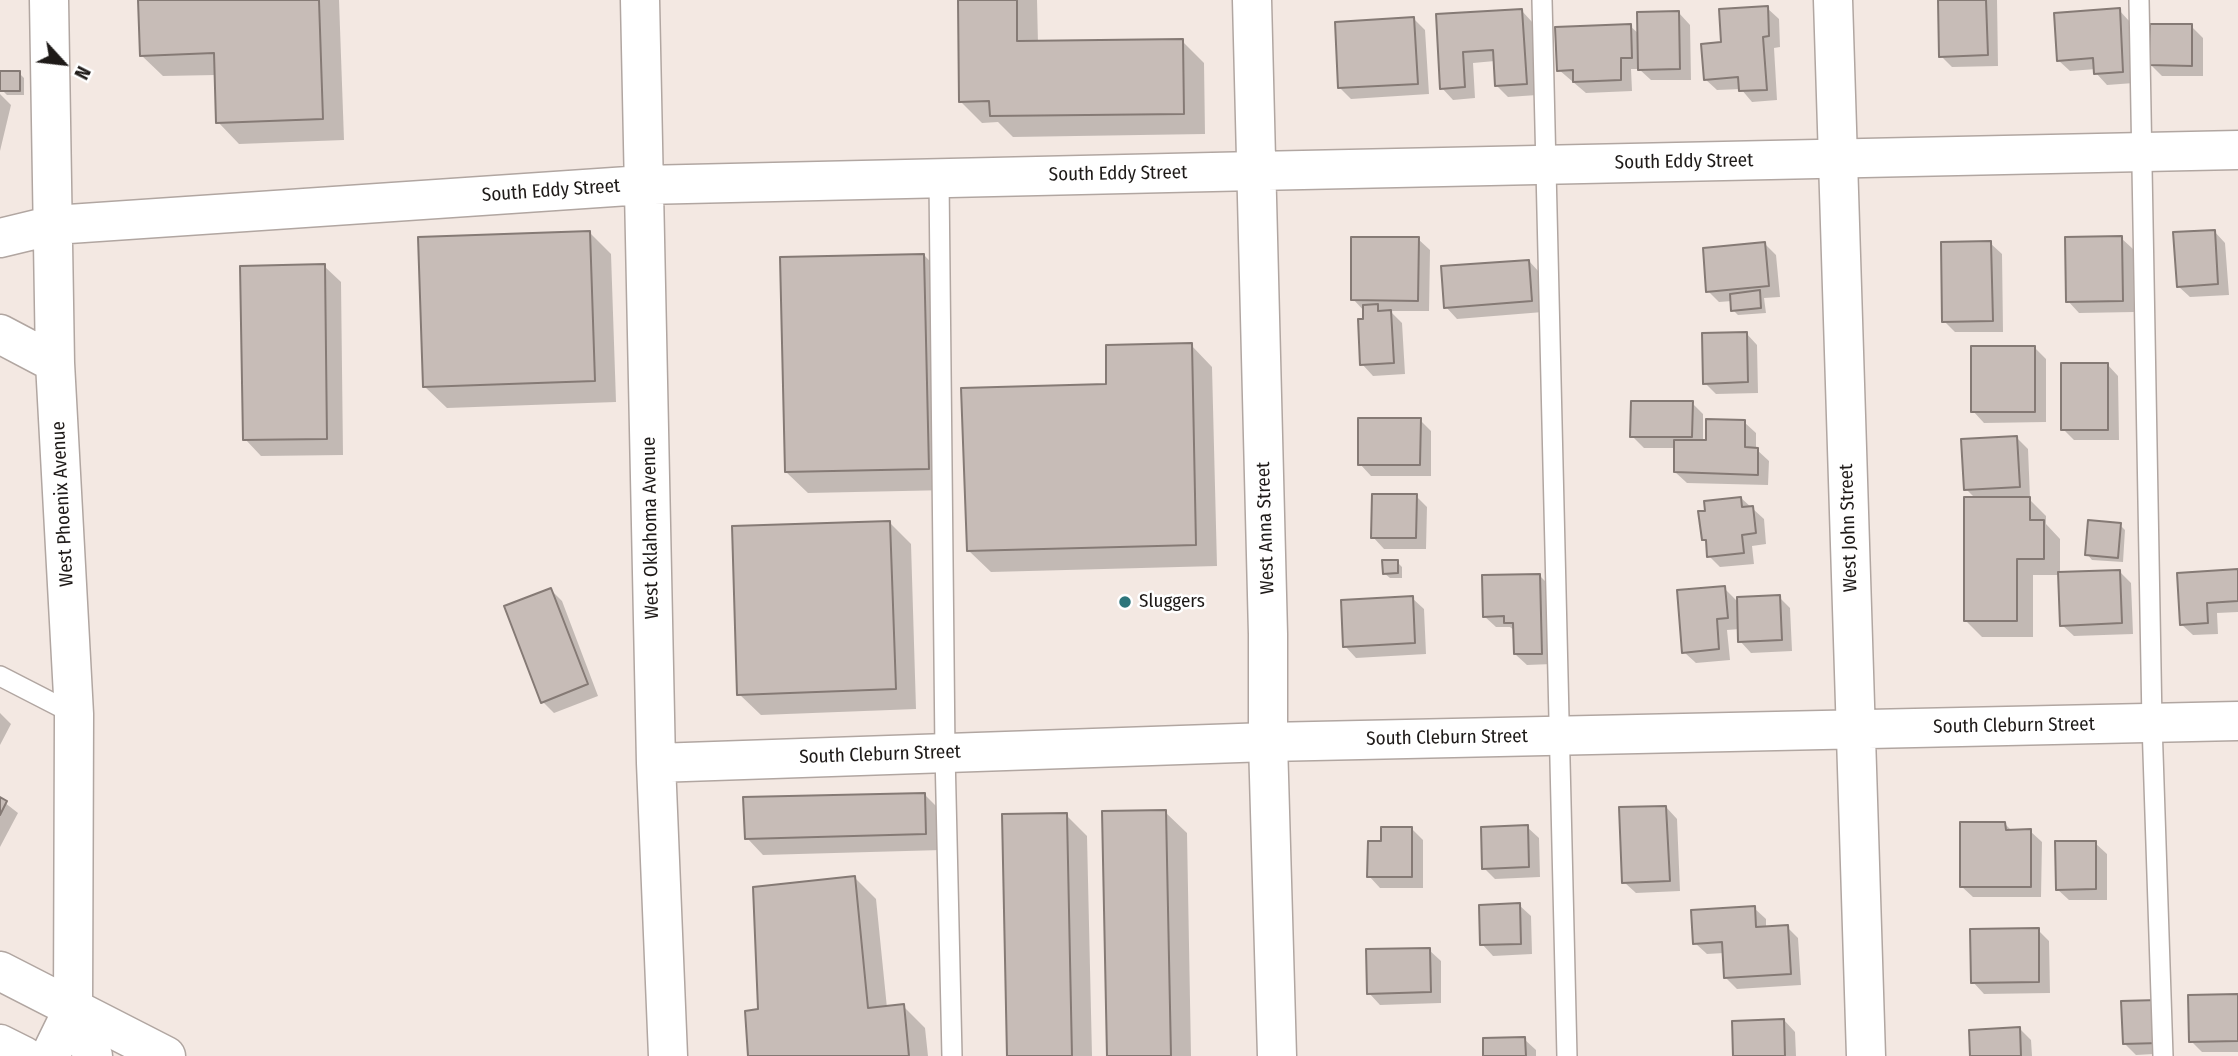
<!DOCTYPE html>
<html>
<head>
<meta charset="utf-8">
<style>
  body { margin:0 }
  #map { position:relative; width:2238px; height:1056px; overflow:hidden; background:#f3e8e2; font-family:"Fira Sans Condensed",sans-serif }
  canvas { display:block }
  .north { position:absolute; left:28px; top:28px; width:70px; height:70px; -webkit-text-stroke:5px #fff; paint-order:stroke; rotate:117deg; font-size:19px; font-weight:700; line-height:28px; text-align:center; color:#1e1a18 }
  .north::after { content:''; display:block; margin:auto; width:24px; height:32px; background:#1e1a18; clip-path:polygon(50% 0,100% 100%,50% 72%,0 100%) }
</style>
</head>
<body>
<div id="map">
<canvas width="2238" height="1056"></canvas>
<div class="north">N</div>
</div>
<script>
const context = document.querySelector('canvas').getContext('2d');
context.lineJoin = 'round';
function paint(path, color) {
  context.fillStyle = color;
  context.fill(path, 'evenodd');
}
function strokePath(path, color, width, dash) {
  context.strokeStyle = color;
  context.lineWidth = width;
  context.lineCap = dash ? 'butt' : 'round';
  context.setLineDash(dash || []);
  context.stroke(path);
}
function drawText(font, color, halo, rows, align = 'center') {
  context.font = font + ' "Fira Sans Condensed",sans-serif';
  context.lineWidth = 5;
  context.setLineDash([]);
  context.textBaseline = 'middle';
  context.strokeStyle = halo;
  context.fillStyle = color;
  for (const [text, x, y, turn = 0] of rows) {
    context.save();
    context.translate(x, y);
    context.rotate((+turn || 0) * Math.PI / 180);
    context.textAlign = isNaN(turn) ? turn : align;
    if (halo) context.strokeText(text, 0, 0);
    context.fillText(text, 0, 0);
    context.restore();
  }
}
const shadow = new Path2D(`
  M140 0H339L344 140 239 144 218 122 216 75 163 76 141 55Z
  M959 0H1037L1038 43 1182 41 1204 63 1205 134 1013 137 998 122 982 123 960 101Z
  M1940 0H1997L1998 66 1952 67 1941 56Z
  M1767 8 1779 19 1780 47 1774 48 1777 100 1752 102 1741 89 1717 90 1705 79 1723 44Z
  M2119 10 2130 22 2134 83 2107 85 2096 73V69L2070 71 2058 60Z
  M1522 11 1533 23 1537 95 1508 97 1497 86 1495 61 1473 63 1475 98 1453 100 1442 88 1438 16Z
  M1679 13 1690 25 1691 80H1651L1639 69H1631L1632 91 1586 93 1559 70 1630 26 1639 34Z
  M1414 19 1425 30 1429 94 1351 99 1340 88Z
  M2191 26 2203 38V76H2162L2151 65Z
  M19 73 24 78V95H7L2 90Z
  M0 94 11 105 0 151Z
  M2214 231 2225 243 2229 295 2190 297 2178 286Z
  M589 232 611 254 616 402 447 408 425 387Z
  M2121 238 2133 249 2134 312 2079 313 2068 301Z
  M1418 239 1430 250 1429 311H1390L1402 323 1405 374 1373 376 1362 364 1365 312 1353 299Z
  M1990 243 2002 254 2003 332H1955L1944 321Z
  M1765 244 1776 255 1780 297 1764 298 1766 313 1738 315 1733 310 1732 301 1719 302 1708 291Z
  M924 255 945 277 950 490 808 493 786 472Z
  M1529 261 1540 273 1543 312 1457 319 1446 307Z
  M324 266 341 282 343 455 261 456 245 439Z
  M1746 333 1757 345 1758 393 1716 394 1705 383Z
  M1191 345 1212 367 1217 566 991 572 969 551 1108 386Z
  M2034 347 2046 359V422L1984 423 1973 411Z
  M2107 364 2118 376 2119 440H2074L2063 429Z
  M1692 403 1703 414V442L1744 422 1756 433V449L1769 461 1768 485 1687 483 1675 472 1676 448H1644L1632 436Z
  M1420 420 1431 431V476H1371L1360 464Z
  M2017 438 2028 449 2030 498H2028L2046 516V524L2060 539V574L2120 572 2131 583 2133 634 2074 636 2062 625 2060 575H2033V637H1982L1965 620 1976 499 1966 489Z
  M1416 496 1427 507 1426 549H1384L1373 537Z
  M1741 498 1764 519 1766 544 1752 546 1754 564 1720 567 1709 556 1708 544 1703 539 1707 513Z
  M890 523 911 544 916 709 761 715 739 694Z
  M2120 525 2125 530 2123 562 2092 560 2087 554Z
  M1397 562 1402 567V578H1390L1384 573Z
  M2238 571V612L2217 613 2218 634 2193 635 2181 624Z
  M1539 575 1551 587 1552 664 1527 665 1515 654V631L1510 627H1496L1484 616Z
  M1724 588 1738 602 1779 597 1790 608 1792 651 1751 653 1740 641V629L1727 630 1730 660 1696 663 1684 652Z
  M551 590 562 601 598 696 554 713 543 702Z
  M1412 598 1424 609 1426 654 1356 658 1345 646Z
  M0 713 11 724 0 745Z
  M924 794 941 811 942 850 763 855 747 838Z
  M0 799 18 813 0 847Z
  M1666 807 1677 819 1680 891 1636 893 1624 882Z
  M1165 812 1187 833 1191 1056H1109Z
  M1066 815 1087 836 1092 1056H1009Z
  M2005 824 2012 831H2030L2042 842 2041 897H1973L1961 886Z
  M1527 827 1539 838 1540 877 1495 879 1484 868Z
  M1412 829 1423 840V888H1380L1369 876 1383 843Z
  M2095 843 2107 854V900H2069L2057 889Z
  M854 877 876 899 887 1008 903 1006 925 1028 928 1056H749L760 1010Z
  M1519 905 1531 916 1532 954 1493 956 1482 944Z
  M1754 908 1766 919V928L1787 927 1798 938 1801 985 1737 989 1725 977 1724 953 1707 954 1695 943Z
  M2038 930 2049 941 2050 993 1984 994 1973 982Z
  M1429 950 1441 961V1003L1380 1005 1369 993Z
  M2238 996V1052H2202L2191 1041Z
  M2123 1003 2171 1053 2136 1055 2124 1043Z
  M1784 1020 1795 1032 1796 1056H1735Z
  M2020 1029 2031 1040 2032 1056H1972Z
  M1524 1039 1536 1050V1056H1485Z`);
const building = new Path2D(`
  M138 0H319L323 119 216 123 214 53 140 56Z
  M958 0H1017V41L1183 39 1184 114 990 116 989 101 959 102Z
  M1938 0H1986L1988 55 1939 57Z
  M1768 6 1769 36 1763 37 1767 90 1739 91 1738 77 1704 80 1701 44 1721 42 1719 9Z
  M2120 8 2123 72 2094 74 2093 58 2057 61 2054 13Z
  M1522 9 1527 84 1495 86 1493 50 1463 52 1465 87 1440 89 1436 14Z
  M1679 11 1680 69 1638 70 1637 12Z
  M1414 17 1418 84 1338 88 1335 22Z
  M1631 24 1632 58H1621V80L1573 82V70L1557 71 1555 27Z
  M2150 24H2192V66L2149 65Z
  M0 71H20V91H0Z
  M2215 230 2218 284 2177 287 2173 232Z
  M590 231 595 381 423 387 418 237Z
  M2122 236 2123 301 2066 302 2065 237Z
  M1351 237H1419L1418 301 1351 300Z
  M1991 241 1993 321 1942 322 1941 242Z
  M1765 242 1769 286 1706 292 1703 248Z
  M924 254 929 469 785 472 780 257Z
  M1529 260 1532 301 1444 308 1441 266Z
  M325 264 327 439 243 440 240 266Z
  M1760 290 1761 308 1731 311 1730 294Z
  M1378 304V311L1391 310 1394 363 1360 365 1358 319H1363V305Z
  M1747 332 1748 382 1703 384 1702 333Z
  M1192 343 1196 545 967 551 961 388 1106 384V345Z
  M1971 346H2035V412H1971Z
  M2061 363H2108V430H2061Z
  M1631 401H1693L1692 437H1630Z
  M1358 418H1421L1420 465H1358Z
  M1706 419 1745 420V447L1758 448V475L1674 472V440H1706Z
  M2017 436 2020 487 1964 490 1961 439Z
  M1372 494H1417L1416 538H1371Z
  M1741 497 1742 507 1753 506 1756 533 1742 535 1744 553 1707 557 1706 540H1702L1698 511H1705L1704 501Z
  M1964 497H2030V520H2044V559H2017V621H1964Z
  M2088 520 2121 523 2118 558 2085 555Z
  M890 521 896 689 737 695 732 526Z
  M1382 560H1398V573L1383 574Z
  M2238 569V601L2207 603 2208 623 2180 625 2177 573Z
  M2120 570 2122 623 2060 626 2058 572Z
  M1540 574 1542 654H1514L1513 623H1504V616L1483 617 1482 575Z
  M1725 586 1728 618 1717 619 1719 649 1682 653 1677 590Z
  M551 588 588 684 541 703 504 606Z
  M1780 595 1782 640 1738 642 1737 597Z
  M1413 596 1415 643 1343 647 1341 600Z
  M925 793 926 834 745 839 743 797Z
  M0 797 7 801 0 815Z
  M1666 806 1670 881 1622 883 1619 807Z
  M1166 810 1171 1056H1107L1102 811Z
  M1067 813 1072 1056H1007L1002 814Z
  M1960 822H2005L2006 830 2031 829V887H1960Z
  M1528 825 1529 867 1482 869 1481 827Z
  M1381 827H1412V877H1367L1368 841H1381Z
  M2055 841H2096V889L2056 890Z
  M855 876 868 1008 904 1004 909 1056H748L745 1011 758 1009 753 887Z
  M1520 903 1521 944 1480 945 1479 905Z
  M1755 906 1756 927 1788 925 1791 974 1724 978 1722 942 1693 944 1691 910Z
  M2039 928V982L1971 983 1970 929Z
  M1430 948 1431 992 1367 994 1366 949Z
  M2238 994V1041L2189 1042 2188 995Z
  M2159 1000 2160 1043 2123 1044 2121 1001Z
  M1784 1019 1785 1056H1733L1732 1021Z
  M2020 1027 2021 1056H1970L1969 1030Z
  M1525 1037 1526 1056H1483V1038Z`);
const service = new Path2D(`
  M1542 0 1567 1056
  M2139 0 2152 723 2163 1056
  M939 178 945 753 952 1056
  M0 676 74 714`);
const minor = new Path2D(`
  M49 0 55 363 74 714 73 1009 93 1056
  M640 0 656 763 668 1056
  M1833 0 1866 1056
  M0 238 54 225 643 185 1256 171
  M0 334 55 363
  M656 763 1268 742 2238 721
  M50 1056 73 1009`);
const secondary = new Path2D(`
  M1252 0 1268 634V742L1277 1056
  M1256 171 2238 150`);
const primary = new Path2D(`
  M0 971 166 1056
  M0 1044 24 1056`);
const markers = [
  [1125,602,7,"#2c757b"]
];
const streetNames = [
  ["South Eddy Street",1684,162,-1],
  ["South Eddy Street",1118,174,-1],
  ["South Eddy Street",551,191,-4],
  ["West Phoenix Avenue",63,504,-93],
  ["West Oklahoma Avenue",651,528,-91],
  ["West Anna Street",1266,528,-92],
  ["West John Street",1849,528,-92],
  ["South Cleburn Street",2014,726,-1],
  ["South Cleburn Street",1447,738,-1],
  ["South Cleburn Street",880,755,-2]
];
const poiNames = [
  ["Sluggers",1139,602]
];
paint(shadow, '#0003');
paint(building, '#c7bcb7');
strokePath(building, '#857a75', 2);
strokePath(service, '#b1a6a1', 22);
strokePath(minor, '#b1a6a1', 41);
strokePath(secondary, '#b1a6a1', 41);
strokePath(primary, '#b1a6a1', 41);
strokePath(service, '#fff', 19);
strokePath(minor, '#fff', 38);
strokePath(secondary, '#fff', 38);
strokePath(primary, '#fff', 38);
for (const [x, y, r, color] of markers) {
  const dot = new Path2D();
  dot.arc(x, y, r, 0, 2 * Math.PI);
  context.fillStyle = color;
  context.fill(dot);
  strokePath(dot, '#fff', 2.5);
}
drawText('19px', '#1e1a18', '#fff', streetNames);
drawText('19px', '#1e1a18', '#fff', poiNames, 'left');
</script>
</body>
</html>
